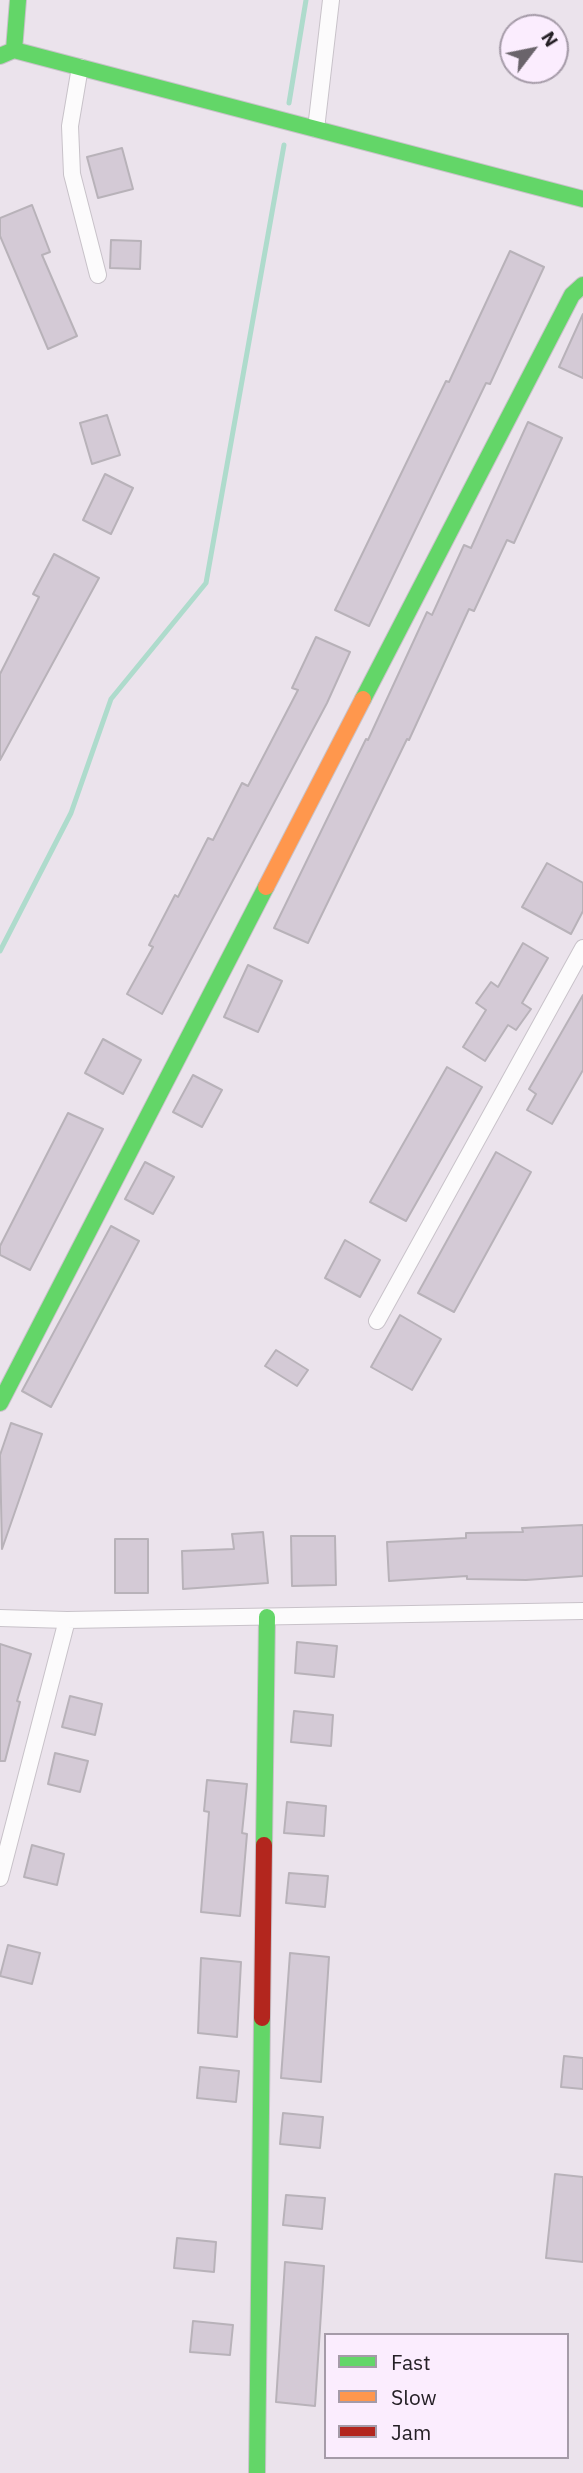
<!DOCTYPE html>
<html>
<head>
<meta charset="utf-8">
<style>
  body { margin:0 }
  #map { position:relative; width:583px; height:2473px; overflow:hidden; background:#ebe3ec; font-family:"IBM Plex Sans",sans-serif }
  canvas { display:block }
  .legend { position:absolute; left:324px; top:2333px; width:245px; height:126px; box-sizing:border-box; background:#fbedfe; border:2px solid #a59ba8; margin:0; padding:9px 12px; list-style:none; font-size:21px; color:#252026 }
  .legend li { display:flex; align-items:center; gap:14px; height:35px }
  .legend b { width:35px; border:2px solid #a59ba8 }
  .north { position:absolute; left:499px; top:14px; width:70px; height:70px; box-sizing:border-box; background:#fbedfe; border:2px solid #a59ba8; border-radius:50%; rotate:58deg; font-size:19px; font-weight:700; line-height:28px; text-align:center; color:#252026 }
  .north::after { content:''; display:block; margin:auto; width:24px; height:32px; background:#6a646b; clip-path:polygon(50% 0,100% 100%,50% 72%,0 100%) }
</style>
</head>
<body>
<div id="map">
<canvas width="583" height="2473"></canvas>
<ul class="legend">
<li><b style="height:9px;background:#63d668"></b>Fast</li>
<li><b style="height:9px;background:#ff974d"></b>Slow</li>
<li><b style="height:9px;background:#b3261e"></b>Jam</li>
</ul>
<div class="north">N</div>
</div>
<script>
const context = document.querySelector('canvas').getContext('2d');
context.lineJoin = 'round';
function strokePath(path, color, width, dash) {
  context.strokeStyle = color;
  context.lineWidth = width;
  context.lineCap = dash ? 'butt' : 'round';
  context.setLineDash(dash || []);
  context.stroke(path);
}
function paint(path, color) {
  context.fillStyle = color;
  context.fill(path, 'evenodd');
}
const stream = new Path2D(`
  M289 103 306 0
  M0 951 71 813 111 699 206 583 284 145`);
const building = new Path2D(`
  M122 148 133 189 98 198 87 157Z
  M32 205 50 252 42 255 77 336 48 349 0 236V218Z
  M111 240 141 241 140 269 110 268Z
  M510 251 544 267 490 384 486 383 369 626 335 610 446 381 449 382Z
  M583 314V378L559 367Z
  M107 415 120 455 92 464 80 423Z
  M528 422 562 438 514 543 507 540 474 611 469 609 409 740 407 739 308 943 274 928 366 739 368 740 427 612 432 615 464 545 471 548Z
  M105 474 133 488 111 534 83 520Z
  M54 554 99 578 0 760V674L39 597 33 594Z
  M316 637 350 652 327 703 162 1014 127 994 153 947 149 945 175 895 178 897 208 838 213 840 242 783 248 786 298 690 292 688Z
  M547 863 583 883V911L571 934 522 907Z
  M523 943 548 958 522 1003 531 1009 516 1030 508 1025 485 1061 463 1047 486 1010 476 1003 491 982 498 987Z
  M248 965 282 981 258 1032 224 1017Z
  M583 995V1070L552 1124 527 1110 536 1094 529 1089Z
  M103 1039 141 1060 123 1094 85 1073Z
  M447 1067 482 1087 406 1221 370 1202Z
  M193 1075 222 1090 202 1127 173 1112Z
  M68 1113 103 1129 30 1270 0 1255V1246Z
  M496 1152 531 1172 454 1312 418 1293Z
  M145 1162 174 1177 153 1214 125 1199Z
  M111 1226 139 1241 51 1407 22 1391Z
  M345 1240 380 1260 360 1297 325 1278Z
  M400 1315 441 1339 412 1390 371 1367Z
  M276 1350 308 1370 297 1386 265 1366Z
  M11 1423 42 1434 2 1549 0 1455Z
  M583 1525V1576L526 1580 467 1579V1576L389 1581 387 1542 466 1538V1533L523 1532 522 1528Z
  M263 1532 268 1583 183 1589 182 1551 234 1549 232 1534Z
  M291 1536H335L336 1585 292 1586Z
  M115 1539H148V1593H115Z
  M297 1642 337 1646 334 1677 295 1673Z
  M0 1644 31 1654 17 1701 20 1702 5 1761H0Z
  M70 1696 102 1704 95 1735 62 1727Z
  M294 1711 333 1715 331 1746 291 1742Z
  M55 1753 88 1761 80 1792 48 1784Z
  M207 1780 247 1784 242 1833 247 1834 240 1916 201 1912 209 1812 204 1811Z
  M287 1802 326 1806 324 1836 284 1833Z
  M32 1845 64 1854 57 1885 24 1877Z
  M289 1873 328 1876 325 1907 286 1903Z
  M8 1945 40 1953 32 1984 0 1976Z
  M290 1953 329 1957 321 2082 281 2078Z
  M201 1958 241 1962 237 2037 198 2033Z
  M564 2056 583 2058V2089L561 2087Z
  M200 2067 239 2071 236 2102 197 2098Z
  M283 2113 323 2117 320 2148 280 2144Z
  M555 2174 583 2177V2262L546 2258Z
  M286 2195 325 2198 322 2229 283 2225Z
  M177 2238 216 2242 214 2272 174 2268Z
  M285 2262 324 2266 315 2406 276 2402Z
  M193 2321 233 2325 230 2355 190 2352Z`);
const street = new Path2D(`
  M80 67 70 126 72 174 98 275
  M316 129 331 0
  M377 1321 583 948
  M0 1618 67 1620 583 1611
  M0 1878 67 1620`);
const fast = new Path2D(`
  M14 50 18 0
  M0 56 14 50 583 199
  M363 699 572 295 583 285
  M0 1403 266 887
  M264 1845 267 1617
  M257 2473 262 2018`);
const slow = new Path2D(`
  M266 887 363 699`);
const jam = new Path2D(`
  M262 2018 264 1845`);
strokePath(stream, '#aedbcc', 5);
paint(building, '#d4cad6');
strokePath(building, '#b8b2b9', 2);
strokePath(street, '#c8c2c9', 18);
strokePath(fast, '#c8c2c9', 18);
strokePath(slow, '#c8c2c9', 18);
strokePath(jam, '#c8c2c9', 18);
strokePath(street, '#fcfbfc', 16);
strokePath(fast, '#63d668', 16);
strokePath(slow, '#ff974d', 16);
strokePath(jam, '#b3261e', 16);
</script>
</body>
</html>
